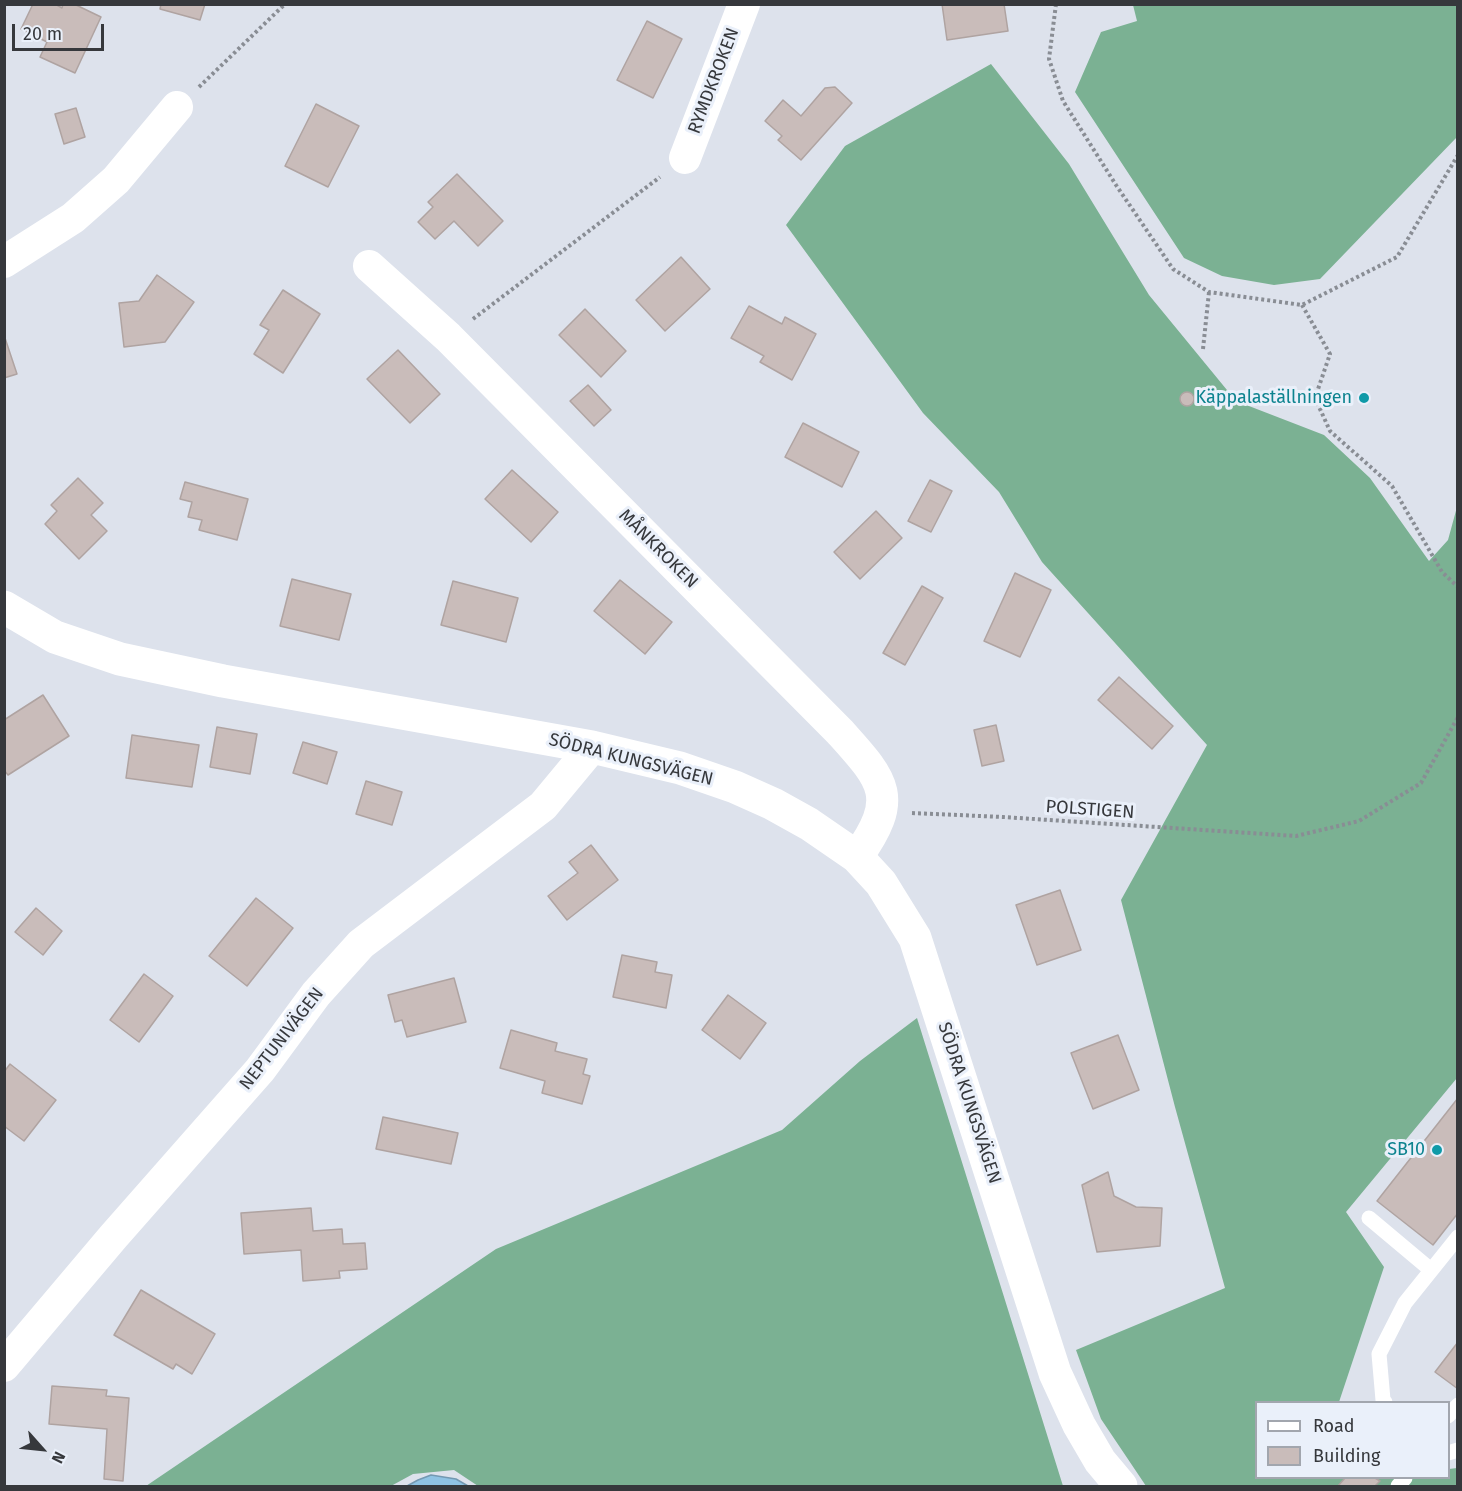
<!DOCTYPE html>
<html>
<head>
<meta charset="utf-8">
<style>
  body { margin:0 }
  #map { position:relative; width:1462px; height:1491px; overflow:hidden; background:#dde2ec; font-family:"Fira Sans",sans-serif }
  canvas { display:block }
  .frame { position:absolute; inset:0; border:6px solid #36383c; pointer-events:none }
  .legend { position:absolute; left:1255px; top:1401px; width:195px; height:78px; box-sizing:border-box; background:#eaf0fa; border:2px solid #a2a6ae; margin:0; padding:8px 10px; list-style:none; font-size:18px; color:#36383c }
  .legend li { display:flex; align-items:center; gap:12px; height:30px }
  .legend b { width:30px; border:2px solid #a2a6ae }
  .north { position:absolute; left:12px; top:1419px; width:60px; height:60px; -webkit-text-stroke:4px #eaf0fa; paint-order:stroke; rotate:117deg; font-size:16px; font-weight:700; line-height:24px; text-align:center; color:#36383c }
  .north::after { content:''; display:block; margin:auto; width:21px; height:27px; background:#36383c; clip-path:polygon(50% 0,100% 100%,50% 72%,0 100%) }
  .scale { position:absolute; left:12px; top:24px; width:92px; height:27px; box-sizing:border-box; border:3px solid #36383c; border-top:0; padding-left:8px; font-size:18px; line-height:21px; white-space:nowrap; color:#36383c; -webkit-text-stroke:4px #eaf0fa; paint-order:stroke }
</style>
</head>
<body>
<div id="map">
<canvas width="1462" height="1491"></canvas>
<div class="frame"></div>
<ul class="legend">
<li><b style="height:8px;background:#fff"></b>Road</li>
<li><b style="height:16px;background:#c9bcba"></b>Building</li>
</ul>
<div class="north">N</div>
<div class="scale">20 m</div>
</div>
<script>
const context = document.querySelector('canvas').getContext('2d');
context.lineJoin = 'round';
function paint(path, color) {
  context.fillStyle = color;
  context.fill(path, 'evenodd');
}
function strokePath(path, color, width, dash) {
  context.strokeStyle = color;
  context.lineWidth = width;
  context.lineCap = dash ? 'butt' : 'round';
  context.setLineDash(dash || []);
  context.stroke(path);
}
function drawText(font, color, halo, rows, align = 'center') {
  context.font = font + ' "Fira Sans",sans-serif';
  context.lineWidth = 6;
  context.setLineDash([]);
  context.textBaseline = 'middle';
  context.strokeStyle = halo;
  context.fillStyle = color;
  for (const [text, x, y, turn = 0] of rows) {
    context.save();
    context.translate(x, y);
    context.rotate((+turn || 0) * Math.PI / 180);
    context.textAlign = isNaN(turn) ? turn : align;
    if (halo) context.strokeText(text, 0, 0);
    context.fillText(text, 0, 0);
    context.restore();
  }
}
const forest = new Path2D(`
  M1133 5H1457V137L1320 279 1274 285 1222 276 1184 258 1075 92 1101 32 1137 21Z
  M991 64 1069 164 1149 295 1236 401 1324 435 1370 478 1429 561 1448 540 1457 507V1078L1346 1212 1384 1267 1339 1402H1256V1478H1448L1449 1469 1457 1468V1486H1146L1101 1419 1076 1350 1225 1288 1175 1107 1121 900 1207 745 1042 562 999 492 923 413 786 225 845 146Z
  M917 1018 1063 1486H478L454 1470 413 1474 391 1486H146L496 1249 782 1130 860 1061Z`);
const water = new Path2D(`
  M431 1475 456 1479 468 1486H407L418 1480Z`);
const building = new Path2D(`
  M33 4H55L62 8 63 4H74L101 17 75 73 40 57 47 42 21 29Z
  M161 4H205L200 20 160 9Z
  M942 4H1004L1008 31 947 40Z
  M647 21 682 39 653 98 617 80Z
  M835 87 852 103 801 160 778 140 782 136 765 121 783 100 801 116 825 88Z
  M316 104 359 126 328 187 285 166Z
  M76 108 85 137 64 144 55 114Z
  M457 174 503 221 478 246 454 221 435 239 418 222 433 207 428 202Z
  M681 257 710 289 665 331 636 300Z
  M157 275 194 302 165 342 124 347 119 303 139 301Z
  M283 290 320 314 283 373 254 354 269 330 260 325Z
  M749 306 782 324 785 317 816 334 792 380 760 362 764 356 731 338Z
  M585 309 626 351 601 377 559 335Z
  M4 335 17 374 4 378Z
  M398 350 440 394 410 423 367 379Z
  M588 385 611 410 594 426 570 401Z
  M1180 399a7 7 0 1 1 14 0a7 7 0 1 1-14 0Z
  M803 423 859 452 842 487 785 457Z
  M512 470 558 512 531 542 485 499Z
  M78 478 103 503 91 515 107 531 79 559 45 524 57 511 51 505Z
  M930 480 952 491 931 532 908 521Z
  M185 482 248 499 237 540 199 530 202 520 188 517 192 502 180 499Z
  M876 511 902 538 860 579 834 552Z
  M1015 573 1051 590 1020 657 984 641Z
  M292 579 351 594 339 640 280 626Z
  M620 580 672 622 645 654 594 611Z
  M453 581 518 598 506 642 441 625Z
  M922 586 943 598 905 665 883 653Z
  M1119 677 1173 726 1152 749 1098 700Z
  M43 695 69 736 8 775 4 770V720Z
  M996 725 1004 761 982 766 974 730Z
  M217 727 257 734 250 774 210 767Z
  M132 735 199 745 192 787 126 778Z
  M303 742 337 752 327 784 293 773Z
  M366 781 402 792 392 825 356 814Z
  M591 845 618 880 567 920 548 896 578 873 569 862Z
  M1060 890 1081 950 1037 965 1016 905Z
  M256 898 293 928 247 986 209 956Z
  M36 908 62 931 43 955 15 932Z
  M622 955 657 962 655 972 672 975 666 1008 613 997Z
  M144 974 173 996 139 1042 110 1020Z
  M454 978 466 1022 407 1037 402 1020 395 1022 388 995Z
  M728 995 766 1023 740 1059 702 1030Z
  M511 1030 557 1043 555 1051 587 1059 583 1074 590 1076 582 1104 542 1093 545 1081 500 1068Z
  M1118 1035 1139 1090 1093 1109 1071 1053Z
  M10 1064 56 1100 24 1141 4 1126V1072Z
  M1458 1098V1213L1433 1245 1377 1201Z
  M383 1117 458 1133 451 1164 376 1149Z
  M1108 1172 1114 1196 1136 1207 1162 1208 1160 1246 1097 1252 1082 1185Z
  M311 1208 313 1231 342 1229 343 1244 365 1243 367 1269 339 1271 340 1278 303 1281 301 1250 244 1254 241 1213Z
  M141 1290 215 1334 192 1374 176 1364 173 1369 114 1335Z
  M1458 1342V1389L1435 1372Z
  M52 1386 107 1390 106 1396 129 1398 123 1481 104 1479 107 1429 49 1424Z
  M1345 1478H1375L1380 1481 1375 1486H1338Z`);
const path = new Path2D(`
  M1056 4 1049 59 1063 101 1116 185 1173 269 1209 292 1302 305 1397 257 1458 155
  M199 87 285 4
  M1302 305 1330 354 1315 398 1330 431 1392 486 1442 572 1458 587
  M473 319 660 177
  M1203 349 1209 292
  M912 813 1003 817 1296 836 1359 821 1421 783 1458 717`);
const lane = new Path2D(`
  M1369 1218 1431 1270
  M1385 1402 1383 1400 1379 1354 1405 1303 1458 1237
  M1448 1416 1458 1405
  M1448 1453 1458 1450
  M1398 1486 1405 1478`);
const street = new Path2D(`
  M685 158 744 4
  M4 262 73 218 116 180 177 107
  M369 266 448 337 840 732C884 781 900 797 857 857
  M4 1366 113 1237 260 1070 316 994 361 944 543 806 592 747`);
const secondary = new Path2D(`
  M4 607 55 637 120 659 223 681 592 747 680 768 735 787 773 804 809 824 857 857 881 883 915 938 1055 1373 1079 1425 1100 1461 1121 1486`);
const markers = [
  [1364,398,6,"#0f9aa8"],
  [1437,1150,6,"#0f9aa8"]
];
const streetNames = [
  ["RYMDKROKEN",714,81,-69],
  ["MÅNKROKEN",658,549,45],
  ["SÖDRA KUNGSVÄGEN",631,760,14],
  ["POLSTIGEN",1090,810,4],
  ["NEPTUNIVÄGEN",282,1039,-52],
  ["SÖDRA KUNGSVÄGEN",969,1103,72]
];
const cultureNames = [
  ["Käppalaställningen",1352,398],
  ["SB10",1425,1150]
];
paint(forest, '#7bb193');
paint(water, '#8fc3e4');
strokePath(water, '#7499b2', 1.5);
paint(building, '#c9bcba');
strokePath(building, '#afa3a1', 1.5);
strokePath(path, '#898d94', 4, [3, 3]);
strokePath(lane, '#fff', 15);
strokePath(street, '#fff', 32);
strokePath(secondary, '#fff', 33);
for (const [x, y, r, color] of markers) {
  const dot = new Path2D();
  dot.arc(x, y, r, 0, 2 * Math.PI);
  context.fillStyle = color;
  context.fill(dot);
  strokePath(dot, '#eaf0fa', 2);
}
drawText('18px', '#36383c', '#eaf0fa', streetNames);
drawText('18px', '#0d838f', '#eaf0fa', cultureNames, 'right');
</script>
</body>
</html>
